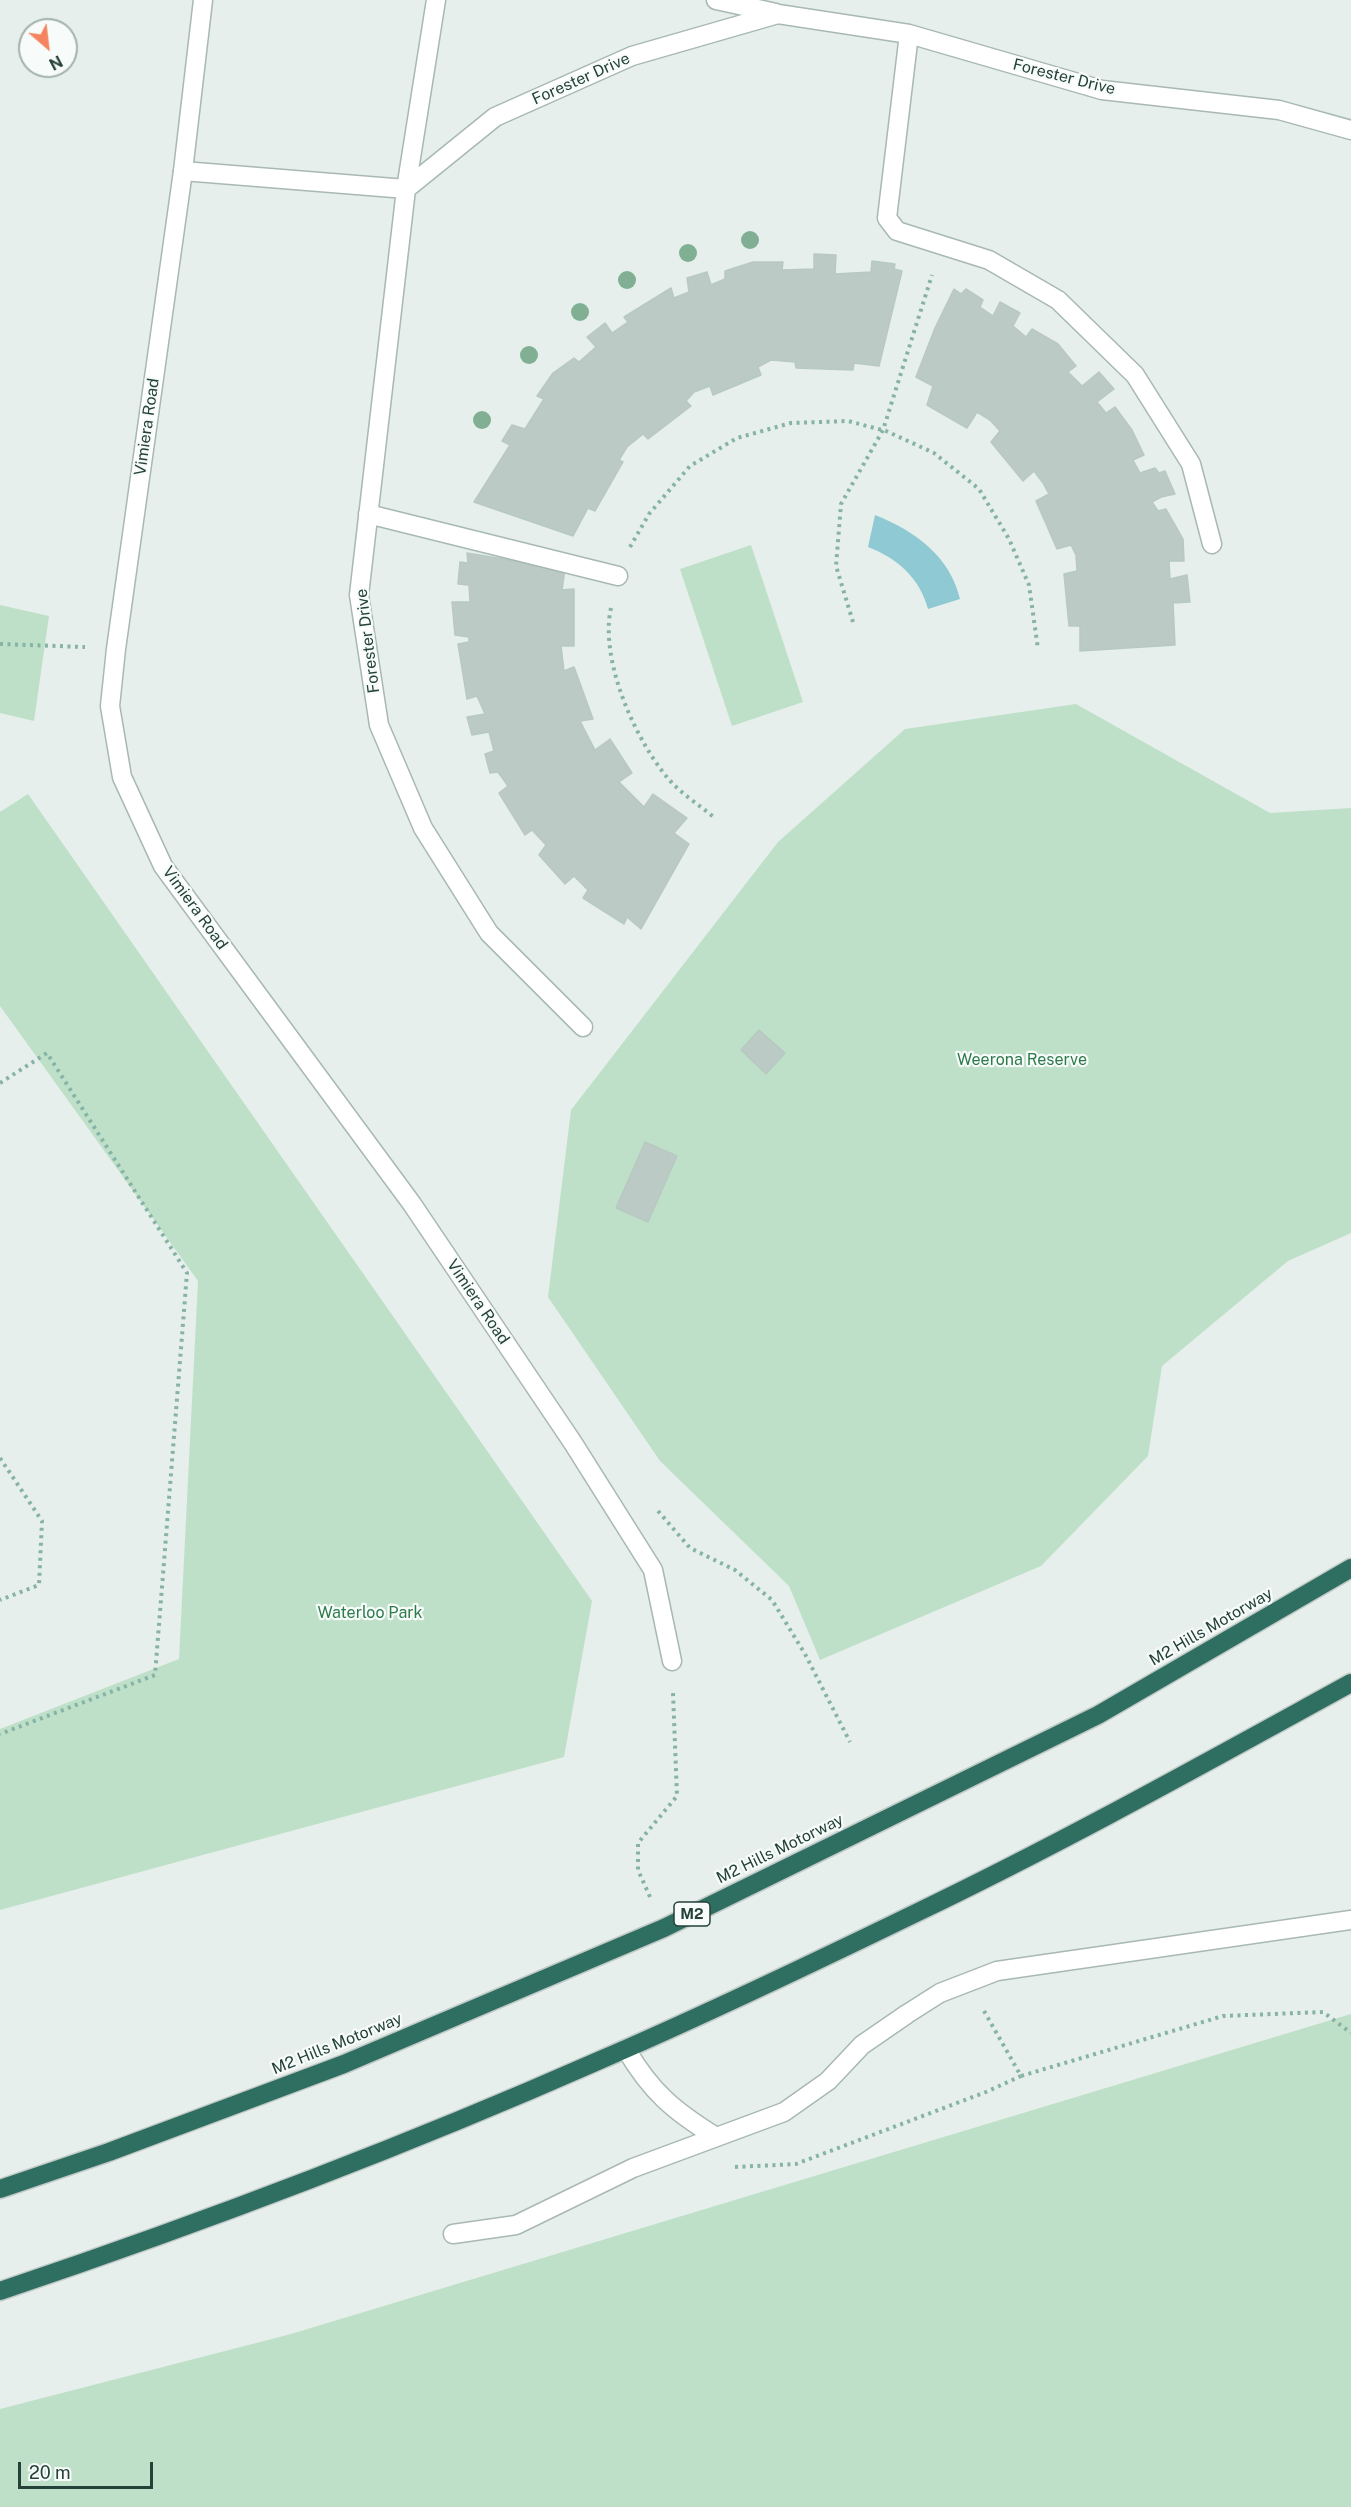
<!DOCTYPE html>
<html>
<head>
<meta charset="utf-8">
<style>
  body { margin:0 }
  #map { position:relative; width:1351px; height:2507px; overflow:hidden; background:#e6efeb; font-family:"Public Sans",sans-serif }
  canvas { display:block }
  .north { position:absolute; left:18px; top:18px; width:60px; height:60px; box-sizing:border-box; background:#f7fbf9; border:2px solid #a3b1ad; border-radius:50%; rotate:152deg; font-size:16px; font-weight:700; line-height:24px; text-align:center; color:#24423a }
  .north::after { content:''; display:block; margin:auto; width:21px; height:27px; background:#f4845f; clip-path:polygon(50% 0,100% 100%,50% 72%,0 100%) }
  .scale { position:absolute; left:18px; top:2462px; width:135px; height:27px; box-sizing:border-box; border:3px solid #24423a; border-top:0; padding-left:8px; font-size:18px; line-height:21px; white-space:nowrap; color:#24423a; -webkit-text-stroke:4px #f7fbf9; paint-order:stroke }
</style>
</head>
<body>
<div id="map">
<canvas width="1351" height="2507"></canvas>
<div class="north">N</div>
<div class="scale">20 m</div>
</div>
<script>
const context = document.querySelector('canvas').getContext('2d');
context.lineJoin = 'round';
function paint(path, color) {
  context.fillStyle = color;
  context.fill(path, 'evenodd');
}
function strokePath(path, color, width, dash) {
  context.strokeStyle = color;
  context.lineWidth = width;
  context.lineCap = dash ? 'butt' : 'round';
  context.setLineDash(dash || []);
  context.stroke(path);
}
function drawText(font, color, halo, rows, align = 'center') {
  context.font = font + ' "Public Sans",sans-serif';
  context.lineWidth = 4.5;
  context.setLineDash([]);
  context.textBaseline = 'middle';
  context.strokeStyle = halo;
  context.fillStyle = color;
  for (const [text, x, y, turn = 0] of rows) {
    context.save();
    context.translate(x, y);
    context.rotate((+turn || 0) * Math.PI / 180);
    context.textAlign = isNaN(turn) ? turn : align;
    if (halo) context.strokeText(text, 0, 0);
    context.fillText(text, 0, 0);
    context.restore();
  }
}
const green = new Path2D(`
  M751 545 803 702 732 726 680 569Z
  M0 605 49 616 34 721 0 713Z
  M1076 704 1270 813 1351 808V1233L1288 1261 1162 1366 1148 1456 1041 1566 820 1660 789 1586 660 1461 548 1297 571 1110 778 842 905 729Z
  M28 794 592 1601 564 1757 0 1910V1729L179 1659 198 1281 0 1006V812Z
  M1351 2014V2507H0V2409L291 2334Z`);
const water = new Path2D(`
  M875 515C915 531 950 556 960 599L928 609C920 578 897 558 868 547Z`);
const building = new Path2D(`
  M814 254 836 255 835 274 871 272 872 261 895 264 894 269 902 271 879 366 854 363 853 370 796 368 795 362 771 360 758 367 761 375 713 395 710 386 694 392 686 401 691 406 648 439 643 434 627 447 619 460 623 462 595 511 588 508 573 536 474 502 510 445 502 441 512 425 525 429 544 399 537 396 553 373 574 358 579 362 596 347 587 337 605 323 612 333 628 322 624 317 671 288 674 298 689 292 687 278 707 272 711 285 725 279V271L753 262H783L782 270 814 269Z
  M954 289 961 294 966 289 983 300 980 307 993 316 1000 302 1020 313 1013 326 1026 337 1032 329 1058 344 1076 366 1068 372 1082 386 1099 372 1114 389 1097 402 1106 413 1115 407 1132 430 1144 455 1133 460 1140 473 1155 468 1159 473 1165 471 1175 494 1161 497 1152 502 1158 511 1166 509 1183 539 1184 561H1169L1170 579 1187 575 1190 602 1173 603 1175 645 1080 651V626H1069L1064 574 1077 571 1076 555 1071 545 1057 549 1036 501 1049 494 1043 483 1034 471 1023 481 991 442 1000 431 990 420 977 412 967 428 927 405 933 386 916 377 935 328Z
  M467 553 565 569 562 590 574 589V646H561L564 671 574 667 593 719 580 721 595 750 610 739 632 773 619 782 644 807 653 794 687 818 674 833 689 844 641 929 627 917 624 924 583 898 588 890 574 876 565 884 539 855 546 845 532 830 525 835 499 793 508 786 498 772 490 773 485 754 494 751 489 732 472 735 467 717 485 714 477 696 467 699 458 644 469 642V637L455 635 452 602H470L469 585 458 584 460 562 468 563Z
  M759 1030 785 1053 766 1074 741 1050Z
  M645 1142 677 1156 648 1222 616 1208Z`);
const path = new Path2D(`
  M630 547 649 514 690 466 737 438 791 423 848 421 886 431 934 453 979 489 1009 539 1029 585 1038 649
  M611 608C599 661 637 745 673 784 686 797 702 807 716 819
  M853 622 836 566 841 504 883 430 932 275
  M0 644 85 647
  M0 1083 47 1053 187 1273 155 1675 0 1734
  M0 1458 42 1521 39 1585 0 1600
  M658 1511 690 1548 735 1570 772 1600 805 1654 850 1742
  M650 1897 638 1870V1843L677 1796 673 1693
  M984 2011 1021 2076 1223 2016 1323 2012 1351 2033
  M735 2167 796 2164 986 2092 1021 2076`);
const lane = new Path2D(`
  M716 0 776 13
  M909 34 887 218 897 231 989 260 1058 300 1135 375 1191 464 1212 544
  M183 171 406 189 436 0
  M368 514 618 576
  M583 1027 489 933 423 828 379 725 359 595 406 189 495 117 632 56 778 14 909 34 1102 90 1279 110 1351 130
  M626 2049C651 2092 674 2111 716 2137
  M453 2234 516 2225 633 2168 784 2112 828 2081 862 2045 907 2014 940 1993 997 1971 1351 1920`);
const street = new Path2D(`
  M203 0 183 171 116 649 110 706 122 777 163 866 412 1204 573 1443 653 1570 672 1661`);
const highway = new Path2D(`
  M0 2189 109 2152 344 2064 664 1928 1098 1715 1351 1568
  M0 2291C202 2223 403 2147 598 2061 705 2015 811 1964 916 1913 1064 1842 1207 1762 1351 1683`);
const trees = [
  [750,240],
  [688,253],
  [627,280],
  [580,312],
  [529,355],
  [482,420]
];
const shields = [
  [692,1914,36]
];
const shieldNames = [
  ["M2",692,1914]
];
const streetNames = [
  ["Forester Drive",1064,77,14],
  ["Forester Drive",581,79,-24],
  ["Vimiera Road",147,427,-82],
  ["Forester Drive",368,641,-97],
  ["Vimiera Road",195,908,54],
  ["Vimiera Road",478,1302,56],
  ["M2 Hills Motorway",1211,1627,-30],
  ["M2 Hills Motorway",780,1849,-26],
  ["M2 Hills Motorway",337,2044,-22]
];
const parkNames = [
  ["Weerona Reserve",1022,1060],
  ["Waterloo Park",370,1613]
];
paint(green, '#bfe0c8');
paint(water, '#8ec9d4');
paint(building, '#bbcac4');
strokePath(building, '#b8c9c2', 1.5);
strokePath(lane, '#a8b8b2', 21);
strokePath(street, '#a8b8b2', 21);
strokePath(highway, '#c2cac8', 21);
strokePath(path, '#86b3a5', 4, [3, 4.5]);
strokePath(lane, '#fff', 18);
strokePath(street, '#fff', 18);
strokePath(highway, '#2f6f62', 18);
context.fillStyle = '#80af93';
for (const [x, y] of trees) {
  context.beginPath();
  context.arc(x, y, 9, 0, 2 * Math.PI);
  context.fill();
}
for (const [x, y, w] of shields) {
  const box = new Path2D();
  box.roundRect(x - w / 2, y - 12, w, 24, 4.5);
  context.fillStyle = '#f7fbf9';
  context.fill(box);
  strokePath(box, '#24423a', 1.5);
}
drawText('bold 15px', '#24423a', null, shieldNames);
drawText('16px', '#24423a', '#f7fbf9', streetNames);
drawText('16px', '#2d7a4b', '#f7fbf9', parkNames);
</script>
</body>
</html>
